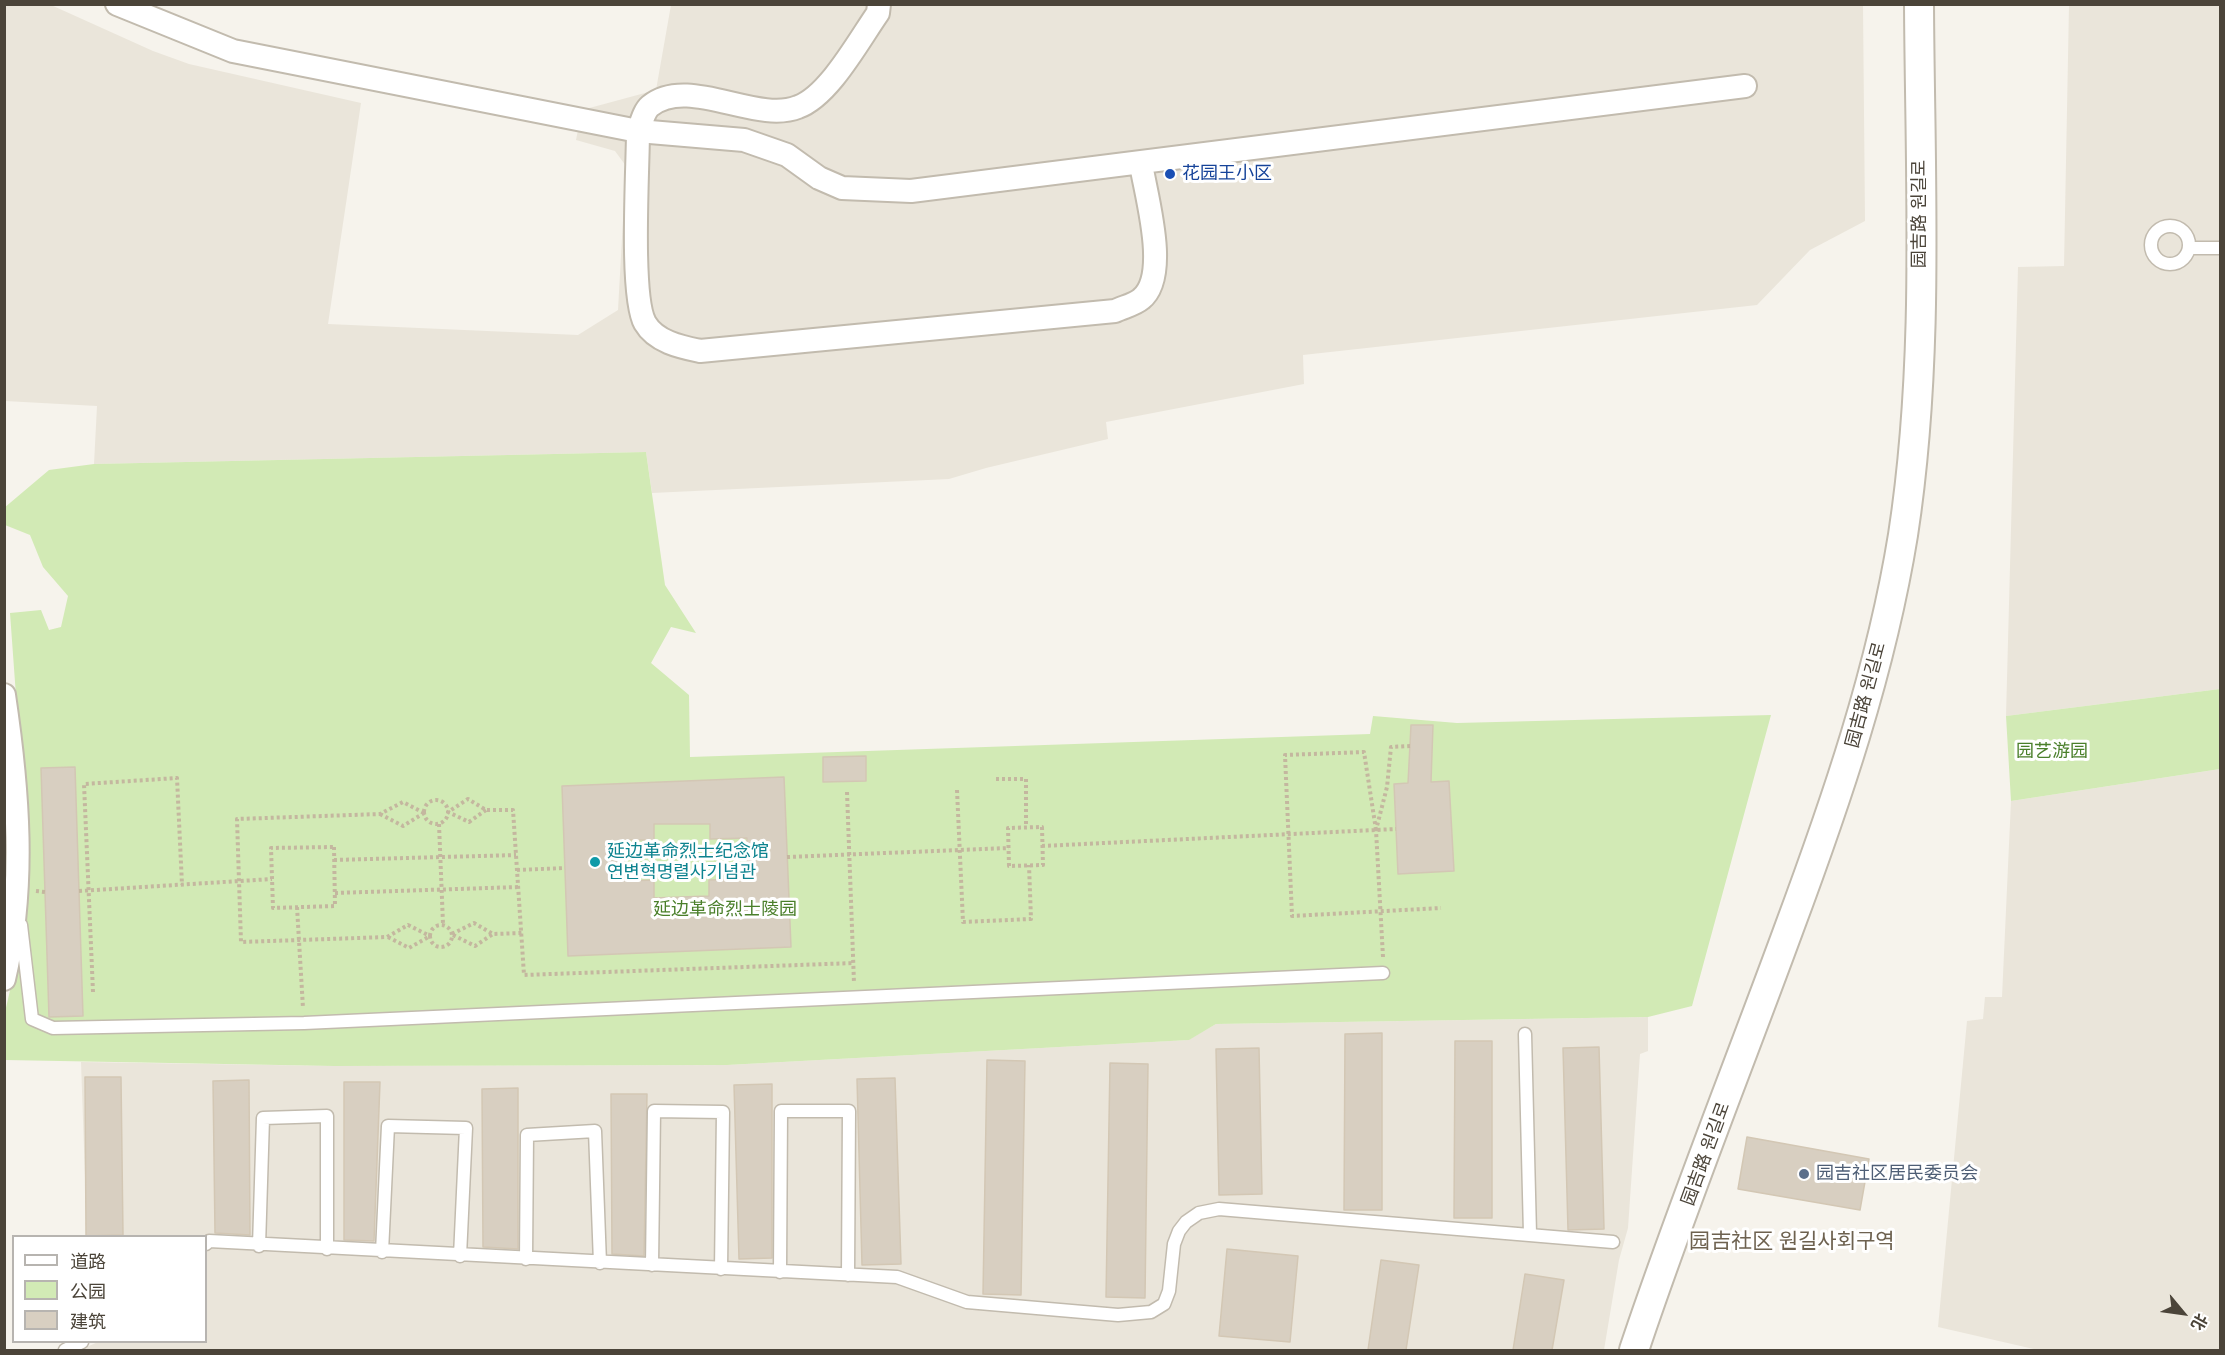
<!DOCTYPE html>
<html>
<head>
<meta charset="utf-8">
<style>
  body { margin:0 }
  #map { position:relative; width:2225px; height:1355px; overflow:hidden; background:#f6f3ec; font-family:Raleway,"Noto Sans SC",sans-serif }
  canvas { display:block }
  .frame { position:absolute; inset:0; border:6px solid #4b4439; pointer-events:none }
  .legend { position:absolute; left:12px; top:1235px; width:195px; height:108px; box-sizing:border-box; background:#fff; border:2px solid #b7b4b0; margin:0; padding:8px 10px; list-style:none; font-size:18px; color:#4b4439 }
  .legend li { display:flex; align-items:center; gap:12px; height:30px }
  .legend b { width:30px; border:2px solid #b7b4b0 }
  .north { position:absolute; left:2153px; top:1283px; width:60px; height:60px; -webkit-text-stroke:4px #fff; paint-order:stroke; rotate:119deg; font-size:16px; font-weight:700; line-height:24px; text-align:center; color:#4b4439 }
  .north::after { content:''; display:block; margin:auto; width:21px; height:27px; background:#4b4439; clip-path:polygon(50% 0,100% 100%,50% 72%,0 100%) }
</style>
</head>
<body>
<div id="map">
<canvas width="2225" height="1355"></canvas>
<div class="frame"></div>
<ul class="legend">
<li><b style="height:8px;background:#fff"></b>道路</li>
<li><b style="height:16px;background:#d2eab5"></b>公园</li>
<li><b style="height:16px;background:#d8cfc1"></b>建筑</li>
</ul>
<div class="north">北</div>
</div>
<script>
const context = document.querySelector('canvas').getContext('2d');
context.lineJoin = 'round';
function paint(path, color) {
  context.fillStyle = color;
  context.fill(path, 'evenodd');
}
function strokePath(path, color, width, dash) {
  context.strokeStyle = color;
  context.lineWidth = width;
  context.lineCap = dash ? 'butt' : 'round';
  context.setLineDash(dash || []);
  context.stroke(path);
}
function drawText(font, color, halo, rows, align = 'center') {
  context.font = font + ' Raleway,"Noto Sans SC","Noto Sans KR",sans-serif';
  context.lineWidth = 6;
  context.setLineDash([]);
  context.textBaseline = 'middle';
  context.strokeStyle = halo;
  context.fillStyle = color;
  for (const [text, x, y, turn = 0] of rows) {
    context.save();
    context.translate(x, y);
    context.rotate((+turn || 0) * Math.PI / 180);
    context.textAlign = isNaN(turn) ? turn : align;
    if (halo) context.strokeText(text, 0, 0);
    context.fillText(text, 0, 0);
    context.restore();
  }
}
const residential = new Path2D(`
  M4 5H51L153 51 189 64 361 103 328 324 578 335 618 310 626 166 615 151 576 140 582 110 656 90 671 5H1863L1865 221 1810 250 1757 305 1303 355 1304 384 1106 422 1108 439 986 468 949 479 652 493 646 452 94 464 97 406 5 401Z
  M2069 5H2220V689L2006 716 2018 267 2064 266Z
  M2220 769V1350H2038L1938 1327 1967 1021 1983 1019 1985 997H2002L2011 801Z
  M1648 1017V1051L1640 1054 1628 1228 1619 1260 1604 1350H80L98 1342H206V1236H87L81 1062 334 1066 727 1065 1188 1040 1216 1024Z`);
const green = new Path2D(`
  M646 452 665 585 696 633 671 627 651 663 689 695 690 757 1370 734 1373 716 1457 723 1771 715 1692 1006 1648 1017 1216 1024 1189 1040 727 1065 334 1066 5 1060V1012L18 956 20 751 10 613 41 610 49 630 61 627 68 596 43 567 30 535 5 525 4 508 49 470 94 464Z
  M2220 689V769L2011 801 2006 716Z`);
const building = new Path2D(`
  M1411 725H1433L1431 782 1449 781 1454 871 1398 874 1394 784 1408 783Z
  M866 756V781L823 782V757Z
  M75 767 83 1016 49 1017 41 768Z
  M784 777 791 947 568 956 562 786ZM654 824H710V839L747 838V879L709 880V896L654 898V880L626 881V840H654Z
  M1382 1033V1210H1344L1345 1034Z
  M1455 1041H1492V1218H1454Z
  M1599 1047 1604 1229 1568 1230 1563 1048Z
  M1259 1048 1262 1194 1219 1195 1216 1049Z
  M987 1060 1025 1061 1021 1295 983 1294Z
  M1110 1063 1148 1064 1145 1298 1106 1297Z
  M85 1077H121L123 1235 86 1236Z
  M895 1078 901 1264 862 1265 857 1079Z
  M249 1080 250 1235 215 1233 213 1081Z
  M344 1082H380L374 1241 344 1240Z
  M772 1084V1258L739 1259 734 1085Z
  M518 1088V1249L483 1247 482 1089Z
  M611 1094H647L644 1256 612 1254Z
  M1747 1137 1869 1159 1860 1210 1738 1189Z
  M1227 1249 1298 1256 1290 1342 1219 1336Z
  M1381 1260 1419 1265 1406 1350H1368Z
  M1525 1274 1564 1280 1552 1350H1513Z`);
const path = new Path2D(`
  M996 779H1026V827
  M957 790 963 922 1031 919 1029 865
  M847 792 854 983
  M424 812a12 12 0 1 1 24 0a12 12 0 1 1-24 0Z
  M486 810 469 822 448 812 468 799 486 810H513L524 975 854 963
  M424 813 403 802 380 814 237 819 241 942 387 937 408 925 430 936
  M380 814 403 826 424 813
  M439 824 443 924
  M1042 827 1043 865 1009 866 1008 828Z
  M1376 830 1364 752 1285 755 1292 916 1441 908
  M1042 846 1396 829
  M334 847 335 906 273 908 271 848Z
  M787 857 1009 848
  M334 860 516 855
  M517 870 565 868
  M36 891 45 892
  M79 891 272 879
  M335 893 519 887
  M297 907 303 1008
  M430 936a11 11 0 1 1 22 0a11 11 0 1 1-22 0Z
  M452 934 474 923 493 934 522 933
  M453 935 475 946 493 934
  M388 937 409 948 430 936
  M1383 957 1376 830 1387 787 1391 747 1410 746
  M93 992 84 784 177 778 182 885`);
const service = new Path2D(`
  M2151 245a19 19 0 1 1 38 0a19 19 0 1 1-38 0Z
  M2189 248H2220
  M21 925 32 1019 53 1028 304 1023 1383 973
  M1525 1034 1530 1234
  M206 1244 209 1241 897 1277 967 1302 1118 1315 1151 1312 1164 1304 1169 1291 1174 1244 1179 1231 1186 1222 1199 1213 1219 1209 1613 1242
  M259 1246 263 1118 327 1116V1249
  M382 1252 388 1126 466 1128 460 1256
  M526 1259 527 1135 595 1131 600 1263
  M652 1265 654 1111 723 1112 721 1269
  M780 1272 781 1111H849L848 1275
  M65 1350 82 1342`);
const minor = new Path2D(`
  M117 4 233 51 638 131 744 140 787 155 819 178 842 188 911 191 1745 86
  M879 4 878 13C859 40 829 96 798 107 756 124 688 75 650 106 644 111 641 124 638 131 638 168 630 296 645 323 656 342 681 347 700 351L1115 311C1123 307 1134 305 1141 299 1170 276 1146 196 1141 164
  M4 695C18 789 26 885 4 979`);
const tertiary = new Path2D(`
  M1634 1350C1681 1209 1737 1070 1788 931 1836 802 1881 671 1903 535 1930 360 1920 181 1919 4`);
const markers = [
  [1170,174,6,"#1a4fb4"],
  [595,862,6,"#0f9aa8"],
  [1804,1174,6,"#5c6f8a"]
];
const transitNames = [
  ["花园王小区",1182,174]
];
const streetNames = [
  ["园吉路 원길로",1920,214,-90],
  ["园吉路 원길로",1866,695,-75],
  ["园吉路 원길로",1706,1154,-70]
];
const parkNames = [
  ["园艺游园",2052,752],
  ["延边革命烈士陵园",725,910]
];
const cultureNames = [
  ["延边革命烈士纪念馆",607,852],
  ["연변혁명렬사기념관",607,873]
];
const serviceNames = [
  ["园吉社区居民委员会",1816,1174]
];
const quarterNames = [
  ["园吉社区 원길사회구역",1792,1242]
];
paint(residential, '#eae5da');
paint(green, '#d2eab5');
paint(building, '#d8cfc1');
strokePath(building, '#d3c7b4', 1.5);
strokePath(service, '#c2bbae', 15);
strokePath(minor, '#c2bbae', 26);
strokePath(tertiary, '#c2bbae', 32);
strokePath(path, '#c4b79f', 4, [3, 3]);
strokePath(service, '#fff', 12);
strokePath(minor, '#fff', 22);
strokePath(tertiary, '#fff', 28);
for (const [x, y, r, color] of markers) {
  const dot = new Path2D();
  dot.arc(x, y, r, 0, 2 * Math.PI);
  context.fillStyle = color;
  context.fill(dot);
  strokePath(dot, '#fff', 2);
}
drawText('18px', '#164399', '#fff', transitNames, 'left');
drawText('18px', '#4b4439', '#fff', streetNames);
drawText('18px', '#4a7f2a', '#fff', parkNames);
drawText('18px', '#0d838f', '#fff', cultureNames, 'left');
drawText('18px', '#4e5e75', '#fff', serviceNames, 'left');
drawText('21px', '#6e6250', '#fff', quarterNames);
</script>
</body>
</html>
